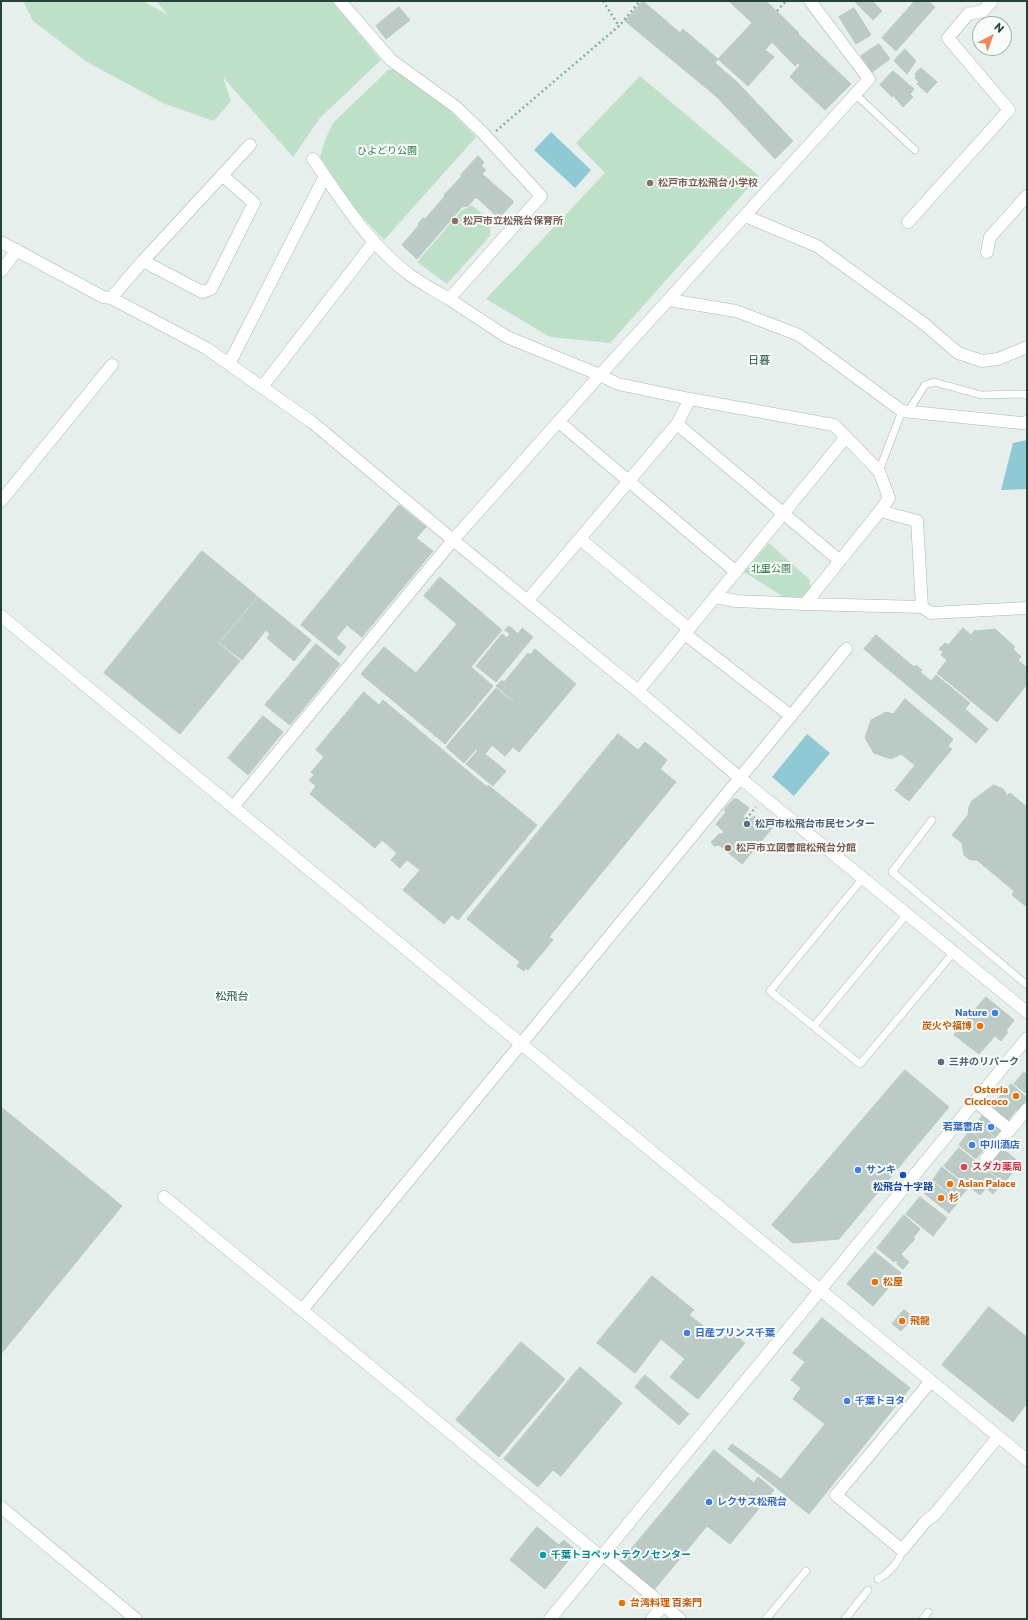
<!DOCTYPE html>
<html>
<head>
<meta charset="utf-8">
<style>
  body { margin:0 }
  #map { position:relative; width:1028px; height:1620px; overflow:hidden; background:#e6efeb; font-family:Commissioner,sans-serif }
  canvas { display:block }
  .frame { position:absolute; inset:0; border:2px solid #24423a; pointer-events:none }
  .north { position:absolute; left:972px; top:16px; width:40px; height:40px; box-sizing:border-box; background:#f7fbf9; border:1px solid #a3b1ad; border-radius:50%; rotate:41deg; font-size:11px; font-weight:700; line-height:16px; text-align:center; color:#24423a }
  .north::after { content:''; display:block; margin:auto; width:14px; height:18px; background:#f4845f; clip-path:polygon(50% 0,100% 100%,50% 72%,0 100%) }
</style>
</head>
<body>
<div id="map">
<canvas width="1028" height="1620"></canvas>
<div class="frame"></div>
<div class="north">N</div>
</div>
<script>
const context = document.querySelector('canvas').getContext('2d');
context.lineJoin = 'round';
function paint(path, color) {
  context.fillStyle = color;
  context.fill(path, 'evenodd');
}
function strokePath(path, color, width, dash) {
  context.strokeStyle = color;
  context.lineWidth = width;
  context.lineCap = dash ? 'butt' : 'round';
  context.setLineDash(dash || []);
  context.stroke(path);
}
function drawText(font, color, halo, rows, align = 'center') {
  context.font = font + ' Commissioner,"Noto Sans JP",sans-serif';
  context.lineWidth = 4;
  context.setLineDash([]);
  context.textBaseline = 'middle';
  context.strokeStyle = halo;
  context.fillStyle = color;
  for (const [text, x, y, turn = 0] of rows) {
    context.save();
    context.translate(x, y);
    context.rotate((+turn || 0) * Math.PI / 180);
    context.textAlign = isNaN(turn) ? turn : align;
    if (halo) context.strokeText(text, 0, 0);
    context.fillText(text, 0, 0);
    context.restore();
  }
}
const green = new Path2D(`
  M23 1H143L168 15 156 1H332L381 60 320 118 293 157 223 77 231 101 214 121 165 104 87 62 33 21Z
  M393 69 444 105 476 137 384 240 355 209 320 157 325 140 333 123 388 70Z
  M640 76 759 176 610 343 550 337 486 299 605 173 576 143Z
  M472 205 490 221V236L447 284 417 262 461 211Z
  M769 543 810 580 809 584 812 588 801 600 787 599 744 572Z`);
const water = new Path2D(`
  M551 132 591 170 575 188 534 150Z
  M1027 440V489L1001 490 1013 443Z
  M807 734 830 753 794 796 772 777Z`);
const building = new Path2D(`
  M643 1 680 33 683 29 718 59 715 63 737 82 793 141 775 159 717 97 625 21Z
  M729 1H766L799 33 798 34 851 84 825 110 790 77 800 65 798 63 795 66 772 42 765 50 774 57 748 86 718 59 752 23Z
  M859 1H872L882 11 873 20 856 3Z
  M915 1H928L935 7 896 51 882 38Z
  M399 7 410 20 386 39 376 26Z
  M854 8 871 35 856 44 839 17Z
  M879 44 890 59 872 72 861 56Z
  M905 49 916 61 907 74 894 61Z
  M921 68 937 82 927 93 917 84 919 82 915 78 916 76 915 74Z
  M893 71 914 89 910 94 913 97 903 107 893 95 892 97 880 85Z
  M478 156 484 162 481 166 486 170 482 174 513 201V203L499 218 476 197 468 206 462 207 417 259 402 245 419 225 418 224 423 218 425 219 445 196 444 195 462 176 461 175Z
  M399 505 426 527 416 538 433 551 362 637 347 625 336 638 346 647 339 656 301 625Z
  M202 551 257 596 218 643 240 661 180 734 104 673Z
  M440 577 502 630 471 667 493 686 445 744 361 674 384 647 416 673 457 624 424 596Z
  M258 597 311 640 294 661 267 638 270 634 266 630 242 660 220 643Z
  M509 626 518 634 522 628 533 637 496 682 476 666 502 634 507 638 510 634 505 630Z
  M963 628 971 635 975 630 977 631 995 629 1015 647 1013 649 1021 657 1018 660 1027 668V684L997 722 937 673 947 660 941 655 943 652 939 649 945 643 948 645Z
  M876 635 914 667 916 665 922 670 920 672 931 681 936 675 970 703 965 709 988 729 976 743 864 649Z
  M316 644 340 664 290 725 265 705Z
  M535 649 576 684 519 752 513 747 505 756 492 745 485 754 506 771 493 786 466 764 478 750 476 749 464 763 446 747 496 688 513 702 514 701 496 686 502 680 504 682 528 653 530 655Z
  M364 692 379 705 383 700 487 787 488 785 537 825 458 920 452 915 444 924 403 890 420 870 407 860 400 868 391 860 397 853 382 840 375 848 310 794 316 786 309 780 314 775 311 772 324 757 316 750Z
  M905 699 953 739 948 746 952 749 909 801 895 790 915 765 901 754 891 759 874 753 865 738 871 720 886 712 893 714Z
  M263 716 283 732 248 775 228 758Z
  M618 734 638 750 645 742 667 760 660 769 676 782 549 937 553 940 528 970 526 968 524 971 517 966 520 962 467 919Z
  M994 785 1003 789 1006 793V797L1010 793 1027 807V907L1012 895 1014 891 977 860H970L964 855 962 843 952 835 968 815 969 807 972 801Z
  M734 799H737L749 808 743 817 748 821 754 816 759 820 761 818 773 827 742 864 719 845 714 846 711 842 719 834H722L724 832 716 824 726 812 724 810Z
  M986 997 1014 1020 1006 1031 1008 1032 1001 1041 995 1036 979 1054 954 1035Z
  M905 1070 949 1107 839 1239 793 1243 772 1225Z
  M1024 1072 1025 1074 1027 1072V1094L1014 1084Z
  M1011 1084 1027 1098 1018 1112 1016 1110 1007 1122 990 1108Z
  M1 1107 122 1206 1 1354Z
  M983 1115 1002 1130 996 1137 978 1122Z
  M977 1123 995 1138 990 1143 988 1141 986 1143 971 1130Z
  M970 1131 987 1145 976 1159 959 1145Z
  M959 1148 1002 1183 993 1194 986 1188 980 1195 944 1166Z
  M1002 1148 1020 1163 1004 1183 986 1168Z
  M942 1167 968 1188 958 1200 933 1180Z
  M933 1182 958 1202 949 1213 924 1193Z
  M920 1197 947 1218 933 1236 906 1214Z
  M904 1215 920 1229 913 1238 915 1239 901 1254 903 1256 898 1262 895 1260 894 1262 877 1248Z
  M875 1252 901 1273 873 1306 847 1284Z
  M903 1257 909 1262 903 1269 897 1264Z
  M652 1276 694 1310 689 1315 722 1340 730 1331 745 1343 698 1399 670 1377 685 1359 661 1339 635 1373 597 1343Z
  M989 1307 1027 1337V1403L1013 1422 942 1365Z
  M904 1310 913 1317 901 1331 892 1324Z
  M822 1318 910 1388 809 1514 728 1449 732 1444 781 1479 825 1424 793 1399 801 1388 791 1380 805 1362 793 1353Z
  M521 1342 565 1379 499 1457 456 1420Z
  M580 1367 622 1403 561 1476 553 1470 538 1487 504 1459Z
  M645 1375 689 1414 679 1425 635 1387Z
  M714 1450 754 1483 758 1477 774 1490 730 1544 707 1526 653 1591 619 1564Z
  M537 1527 559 1545 564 1540 576 1551 545 1589 510 1560Z`);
const path = new Path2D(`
  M603 1 619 26
  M777 11 786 1
  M496 131 619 26 640 1
  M746 819 756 807`);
const lane = new Path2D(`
  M855 94 915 150
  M908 412 925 385 934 382 981 395 1024 394 1027 396
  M879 471 902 411
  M932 820 892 872 1027 985
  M863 878 770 991 860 1064 954 952
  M814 1026 907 914
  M878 1579C888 1574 900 1561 902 1550
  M766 1619 806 1571
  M845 1619 868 1590
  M923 1619 928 1612`);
const street = new Path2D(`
  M340 1 391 60 456 107 482 132 541 196 449 299 507 337 600 375 869 79 810 1
  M313 159C342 200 369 245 410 275 422 284 436 291 449 299
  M745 216 817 246 923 323 958 353 982 361 998 359 1027 347
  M908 222 1009 110 948 38 968 14 983 11 992 1
  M1 242 103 297 111 298 206 348 313 423 453 540 638 691 740 778 1027 1012
  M987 252 990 237 1027 196
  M143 261 202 292 211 289 254 203 222 175
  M1 271 17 250
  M111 298 143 261 250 145
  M669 300 736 311 799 335 902 411 1021 423 1027 422
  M229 364 325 176
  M262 387 374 242
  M559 422 736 572
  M677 424 840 561
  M1 501 112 365
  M880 511 917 521 922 607
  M580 539 689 629
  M715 597 846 437
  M528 600 677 424 690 399
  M805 604 922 607 931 613 1027 608
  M685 634 791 716
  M233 807 453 540 600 375 618 384 690 399 834 425 879 471 889 498 880 511 805 604 736 601 715 597 638 691
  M975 1101 1010 1130
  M986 1159 1027 1109
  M164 1197 302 1310
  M931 1381 836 1495 902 1550 925 1522 935 1514 998 1437
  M603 1555 680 1619
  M601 1557 302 1310 846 649
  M652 1619 663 1605`);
const secondary = new Path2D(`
  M1 616 1027 1460
  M1 1507 136 1619
  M550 1619 1027 1038`);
const markers = [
  [650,183,4,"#8d6e63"],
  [455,221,4,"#8d6e63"],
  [747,824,4,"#5c6f8a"],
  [728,848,4,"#8d6e63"],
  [995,1013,4,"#3f7fe0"],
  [980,1026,4,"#e8710a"],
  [941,1062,4,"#5c6f8a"],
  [1016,1096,4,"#e8710a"],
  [991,1127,4,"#3f7fe0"],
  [972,1145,4,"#3f7fe0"],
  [964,1167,4,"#e0444e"],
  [858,1170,4,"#3f7fe0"],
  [903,1175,4,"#1a4fb4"],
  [950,1184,4,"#e8710a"],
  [941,1198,4,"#e8710a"],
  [875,1282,4,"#e8710a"],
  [902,1321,4,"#e8710a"],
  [687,1333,4,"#3f7fe0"],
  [847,1401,4,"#3f7fe0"],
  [709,1502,4,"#3f7fe0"],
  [543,1555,4,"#0f9aa8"],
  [622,1603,4,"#e8710a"]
];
const parkNames = [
  ["ひよどり公園",387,151],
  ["北里公園",771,569]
];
const educationNames = [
  ["松戸市立松飛台小学校",658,183],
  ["松戸市立松飛台保育所",463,221],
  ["松戸市立図書館松飛台分館",736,848]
];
const serviceNames = [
  ["松戸市松飛台市民センター",755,824],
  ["三井のリパーク",949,1062]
];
const shopNames = [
  ["Nature",987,1013,"right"],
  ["若葉書店",983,1127,"right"],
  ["中川酒店",980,1145],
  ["サンキ",866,1170],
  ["日産プリンス千葉",695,1333],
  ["千葉トヨタ",855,1401],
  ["レクサス松飛台",717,1502]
];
const foodNames = [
  ["炭火や福博",972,1026,"right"],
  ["Osteria",1008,1090,"right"],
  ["Ciccicoco",1008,1102,"right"],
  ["Asian Palace",958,1184],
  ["杉",949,1198],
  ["松屋",883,1282],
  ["飛龍",910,1321],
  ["台湾料理 百楽門",630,1603]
];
const healthNames = [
  ["スダカ薬局",972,1167]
];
const transitNames = [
  ["松飛台十字路",903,1187]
];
const cultureNames = [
  ["千葉トヨペットテクノセンター",551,1555]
];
const neighbourhoodNames = [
  ["日暮",759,360],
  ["松飛台",232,996]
];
paint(green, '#bfe0c8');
paint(water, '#8ec9d4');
paint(building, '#bbcac4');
strokePath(building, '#b8c9c2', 1);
strokePath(lane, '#a8b8b2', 8);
strokePath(street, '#a8b8b2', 13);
strokePath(secondary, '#a4bbb3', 13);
strokePath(path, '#86b3a5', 2.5, [2, 3]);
strokePath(lane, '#fff', 7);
strokePath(street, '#fff', 12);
strokePath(secondary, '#fff', 12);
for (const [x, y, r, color] of markers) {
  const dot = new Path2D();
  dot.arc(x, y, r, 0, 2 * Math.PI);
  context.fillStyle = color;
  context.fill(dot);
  strokePath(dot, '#f7fbf9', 1.5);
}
drawText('10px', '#2d7a4b', '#f7fbf9', parkNames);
drawText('bold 10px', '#785e54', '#f7fbf9', educationNames, 'left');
drawText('bold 10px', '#4e5e75', '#f7fbf9', serviceNames, 'left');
drawText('bold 10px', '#366cbe', '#f7fbf9', shopNames, 'left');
drawText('bold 10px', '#c56008', '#f7fbf9', foodNames, 'left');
drawText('bold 10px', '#be3a42', '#f7fbf9', healthNames, 'left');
drawText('bold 10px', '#164399', '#f7fbf9', transitNames);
drawText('bold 10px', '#0d838f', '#f7fbf9', cultureNames, 'left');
drawText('11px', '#1f5548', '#f7fbf9', neighbourhoodNames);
</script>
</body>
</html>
